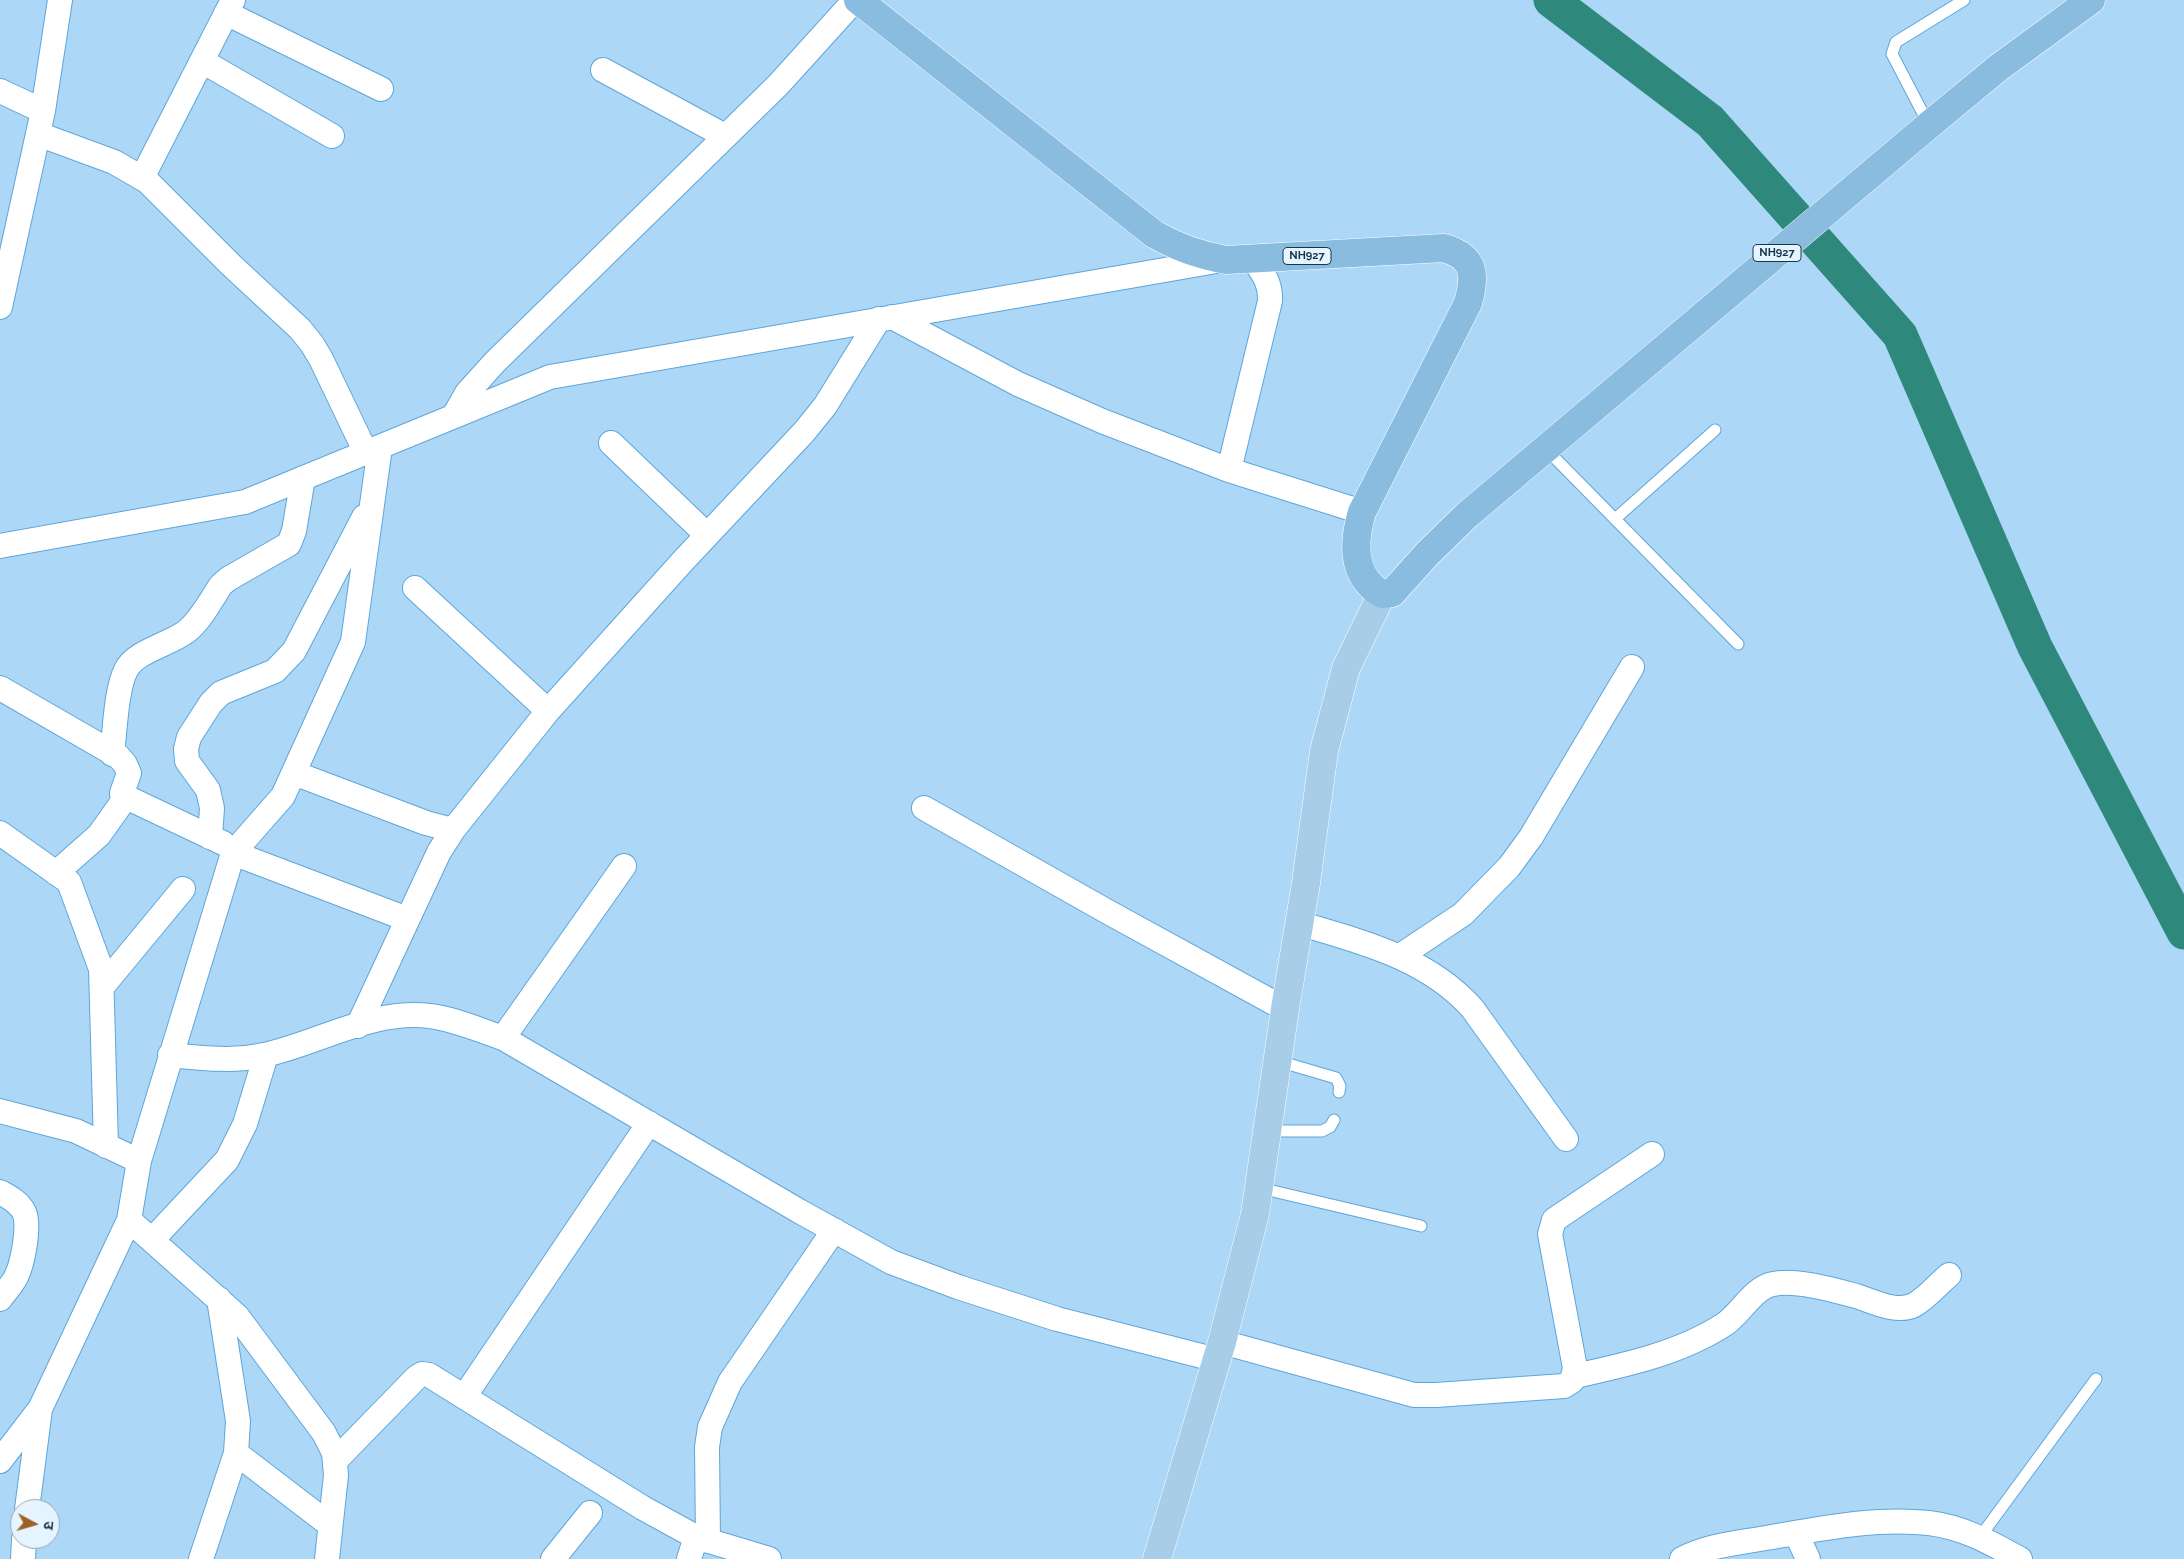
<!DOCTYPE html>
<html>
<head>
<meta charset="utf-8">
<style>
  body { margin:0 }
  #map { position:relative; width:2184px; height:1559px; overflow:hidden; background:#add7f7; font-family:Raleway,"Noto Sans Devanagari",sans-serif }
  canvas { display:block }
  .north { position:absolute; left:10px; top:1499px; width:50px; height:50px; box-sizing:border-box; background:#e6f4ff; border:1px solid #94a8b7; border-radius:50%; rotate:96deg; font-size:14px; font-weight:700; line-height:20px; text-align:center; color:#18364b }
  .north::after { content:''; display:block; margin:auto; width:18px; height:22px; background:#9e6124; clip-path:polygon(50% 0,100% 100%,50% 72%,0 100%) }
</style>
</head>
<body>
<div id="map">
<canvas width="2184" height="1559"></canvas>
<div class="north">उ</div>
</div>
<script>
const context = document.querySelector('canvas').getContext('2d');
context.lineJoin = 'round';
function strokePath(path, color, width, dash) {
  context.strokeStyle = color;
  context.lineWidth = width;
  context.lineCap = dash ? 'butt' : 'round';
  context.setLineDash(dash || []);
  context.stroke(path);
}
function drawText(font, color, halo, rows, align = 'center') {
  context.font = font + ' Raleway,sans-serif';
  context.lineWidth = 4.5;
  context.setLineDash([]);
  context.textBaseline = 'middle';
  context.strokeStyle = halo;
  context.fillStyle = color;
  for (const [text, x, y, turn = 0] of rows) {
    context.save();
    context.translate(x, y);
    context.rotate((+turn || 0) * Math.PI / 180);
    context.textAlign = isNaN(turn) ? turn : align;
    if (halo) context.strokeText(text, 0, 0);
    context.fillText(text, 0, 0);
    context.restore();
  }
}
const river = new Path2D(`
  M1551 0 1710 121 1900 335 2035 647 2184 932`);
const service = new Path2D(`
  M1929 125 1892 54 1896 42 1964 0
  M1546 449 1738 644
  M1615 519 1715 430
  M1278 1061 1336 1078 1340 1086 1339 1092
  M1268 1131H1322L1330 1127 1334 1120
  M1260 1188 1421 1226
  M1980 1537 2096 1379`);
const minor = new Path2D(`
  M226 13 381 89
  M202 61 332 136
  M603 70 725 136
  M0 91 43 111
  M38 134 114 162 147 181 231 265 300 329 312 344 321 359 366 453
  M142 178 233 0
  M0 307 43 111 60 0
  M892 317 1018 384 1102 421 1229 470 1362 512
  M454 416 467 393 495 362 778 85 855 0
  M611 443 707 535
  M1229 470 1270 301C1271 283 1263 273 1253 259
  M0 546 245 502 550 377 1222 260
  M415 588 548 711
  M0 688 118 756 125 764 129 773 122 793 126 797 223 843
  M112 754C115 731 116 689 126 670 135 651 171 644 187 631 201 620 211 600 221 585L228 579 289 544 294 531 303 478
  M294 773 426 823 453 830
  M924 808 1108 912 1285 1009
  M0 833 69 882 101 969 106 1146
  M210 837 212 808 208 790 187 761 186 749 189 737 211 703 221 693 275 671 294 651 364 517
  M233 853 407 919
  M56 873 99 835 126 797
  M1298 923C1361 942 1426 957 1472 1008L1566 1139
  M1400 956 1463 914 1509 867 1531 837 1632 667
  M102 987 183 889
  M358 1026 439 852 453 830 548 711 682 562 804 432 825 406 879 319
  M503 1038 624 866
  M170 1055C201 1058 233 1062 264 1055 319 1043 372 1009 430 1016 455 1019 479 1030 503 1038L799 1211 891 1262 958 1287 1057 1319 1217 1360
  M0 1111 76 1131 139 1161
  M0 1192C9 1197 19 1202 24 1212 30 1225 23 1263 16 1277 12 1285 5 1292 0 1299
  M152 1240 227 1160 245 1124 266 1055
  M1222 1342 1414 1395H1436L1564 1386 1572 1381 1575 1368 1550 1234 1554 1220 1652 1154
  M1575 1376C1625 1365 1681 1353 1725 1324 1742 1312 1753 1288 1773 1284 1795 1279 1834 1290 1856 1296 1873 1301 1896 1314 1914 1305 1927 1298 1938 1284 1949 1275
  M464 1397 649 1123
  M236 1453 330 1525
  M0 1461 39 1410
  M335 1461 416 1378 422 1374 429 1375 643 1508 696 1537 769 1559
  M27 1509 40 1409 129 1220
  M1796 1533 1808 1559
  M708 1541 707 1447 710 1427 730 1382 834 1230
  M23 1559 24 1539
  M201 1559 236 1453 238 1421 219 1299
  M327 1559 336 1475 334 1453 324 1433 237 1316 129 1220 139 1161 233 853 283 796 353 642 380 447
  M553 1559 590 1513
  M689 1559 696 1537
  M1682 1559C1708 1545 1738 1543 1766 1538 1819 1529 1875 1517 1929 1523 1963 1527 1991 1543 2020 1559`);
const primary = new Path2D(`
  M1157 1559 1222 1342 1255 1214 1285 1009 1306 883 1324 751 1346 668 1382 594`);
const trunk = new Path2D(`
  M858 0 1154 234C1178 248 1199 255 1226 260L1444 248C1475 257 1476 275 1468 303L1362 512C1353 542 1351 576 1382 594L1392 593 1428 553 1467 515 1929 125 1998 68 2091 0`);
const shields = [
  [1777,253,48],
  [1307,256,48]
];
const shieldNames = [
  ["NH927",1777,253],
  ["NH927",1307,256]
];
strokePath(river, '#2e897c', 35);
strokePath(service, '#5ea6d9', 13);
strokePath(minor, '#5ea6d9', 26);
strokePath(primary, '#fff', 29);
strokePath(trunk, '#fff', 29);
strokePath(service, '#fff', 11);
strokePath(minor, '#fff', 24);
strokePath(primary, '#a7cde8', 28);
strokePath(trunk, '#8abce0', 28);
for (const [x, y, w] of shields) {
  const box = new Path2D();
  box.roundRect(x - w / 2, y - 8.5, w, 17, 4);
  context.fillStyle = '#e6f4ff';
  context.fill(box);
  strokePath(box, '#18364b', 1);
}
drawText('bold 11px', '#18364b', null, shieldNames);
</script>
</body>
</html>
